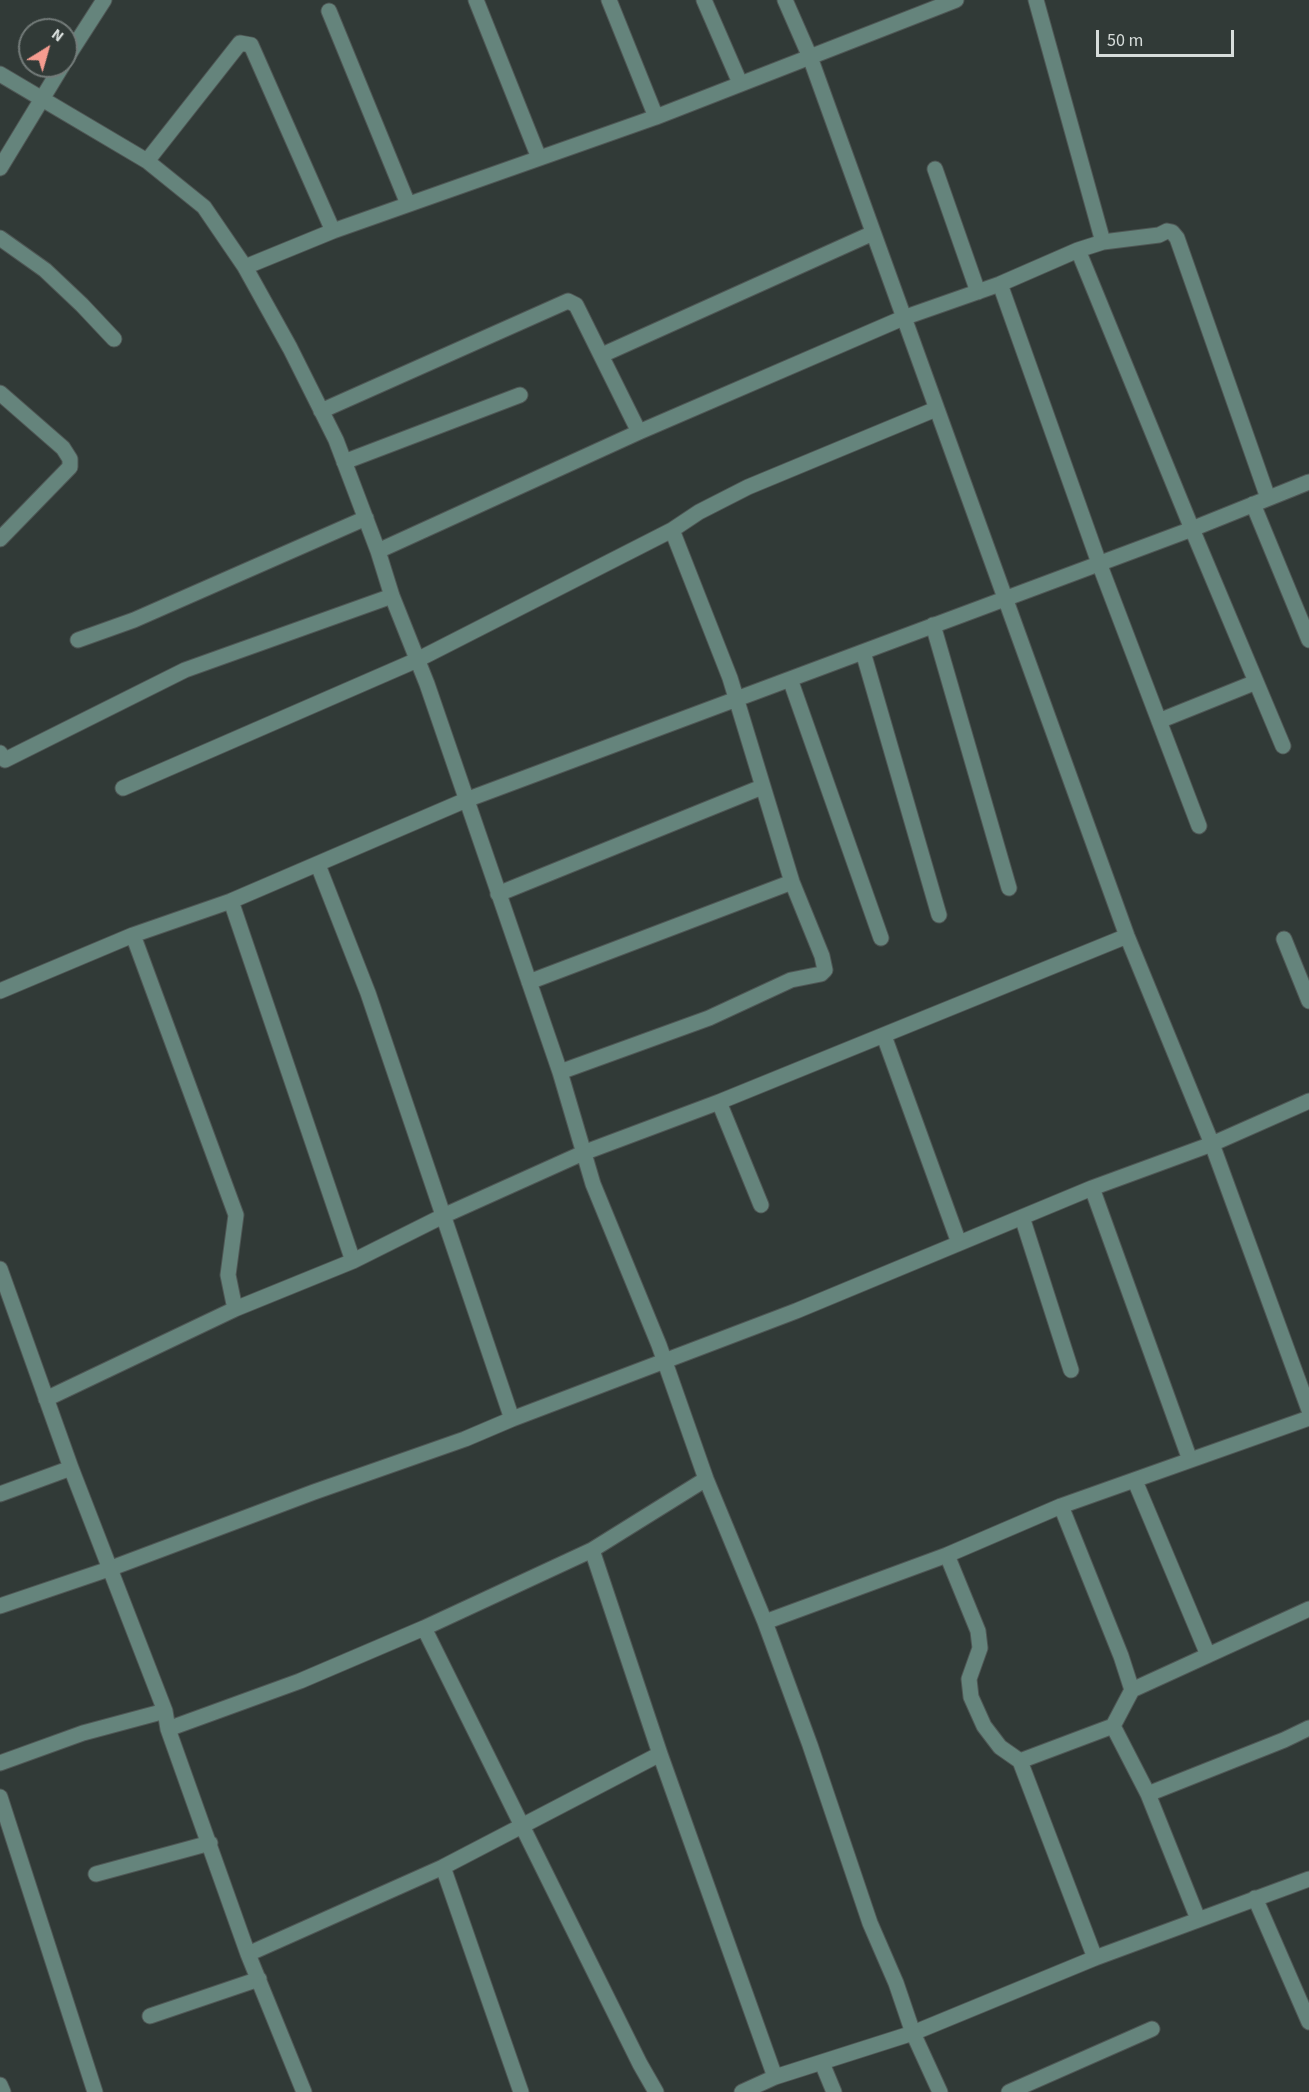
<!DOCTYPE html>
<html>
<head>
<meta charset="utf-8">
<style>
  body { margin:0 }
  #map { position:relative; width:1309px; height:2092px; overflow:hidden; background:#313a37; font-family:"Source Sans 3",sans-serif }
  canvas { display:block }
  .north { position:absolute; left:18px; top:18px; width:60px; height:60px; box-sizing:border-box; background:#313a37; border:2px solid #737b79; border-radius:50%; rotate:37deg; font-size:16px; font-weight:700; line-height:24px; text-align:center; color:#d7dddb }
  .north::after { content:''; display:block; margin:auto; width:21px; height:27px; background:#f59c90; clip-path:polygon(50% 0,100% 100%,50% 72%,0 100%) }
  .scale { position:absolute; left:1096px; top:30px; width:138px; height:27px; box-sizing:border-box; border:3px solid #d7dddb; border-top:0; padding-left:8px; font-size:18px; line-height:21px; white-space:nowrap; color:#d7dddb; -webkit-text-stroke:4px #313a37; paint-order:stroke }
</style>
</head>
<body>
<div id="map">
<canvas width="1309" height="2092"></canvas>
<div class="north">N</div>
<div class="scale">50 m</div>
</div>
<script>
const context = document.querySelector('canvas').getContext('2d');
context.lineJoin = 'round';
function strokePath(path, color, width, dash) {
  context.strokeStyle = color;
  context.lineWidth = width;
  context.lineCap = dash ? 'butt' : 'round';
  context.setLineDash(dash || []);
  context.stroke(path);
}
const minor = new Path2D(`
  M476 0 539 158
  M609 0 656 117
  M704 0 740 83
  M785 0 810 57 1127 936 1212 1144 1309 1410
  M1036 0 1103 242
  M329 11 408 204
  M66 59 104 0
  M0 74 147 161 204 207 245 267 290 348 336 440 378 551 392 596 427 684 560 1072 593 1184 659 1345 706 1479 765 1622 810 1745 870 1923 896 1983 913 2033 940 2092
  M147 161 240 43 251 45 333 231
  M0 168 62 66
  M935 169 978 292
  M0 238 45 270 82 305 114 339
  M1078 250 1192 529 1283 746
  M245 267 333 231 656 117 956 0
  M1000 284 1099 563 1199 826
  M602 355 873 233
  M0 393 63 448 70 459V467L0 539
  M321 411 568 301 576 305 639 432
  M344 462 520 395
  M1253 504 1309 640
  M378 551 639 432 903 318 1000 284 1078 250 1103 242 1159 235 1167 231 1172 232 1177 238 1268 498
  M933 625 1009 888
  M78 640 134 620 366 518
  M863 652 939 915
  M790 679 881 938
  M1159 721 1256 682
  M0 753 5 760 185 670 392 596
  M123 788 417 660 672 530
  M318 865 368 993 512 1419
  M498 894 762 787
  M231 901 353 1261
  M133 935 236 1215 228 1275 235 1309
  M1284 939 1309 1001
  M529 982 792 882
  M0 991 133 935 231 901 466 800 1192 529 1309 482
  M884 1036 959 1243
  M560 1072 709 1018 791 980 821 974 825 970 822 956 792 882 730 678 672 530 699 512 748 487 936 409
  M719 1102 761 1205
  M1092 1188 1190 1460
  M1022 1217 1071 1370
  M0 1269 71 1468 165 1711 168 1729 248 1954 304 2092
  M46 1399 235 1309 353 1261 443 1216 583 1153 719 1102 1127 936
  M1135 1481 1208 1655
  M0 1494 71 1468
  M1061 1506 1121 1656 1132 1690 1113 1726 1148 1794 1198 1919
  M592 1550 660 1754 775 2077
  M947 1555 978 1631 980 1648 969 1679 971 1697 984 1726 1000 1747 1020 1761 1113 1726
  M0 1606 109 1569 314 1492 465 1439 512 1419 796 1311 1092 1188 1212 1144 1309 1101
  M765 1622 947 1555 1061 1506 1309 1418
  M424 1628 640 2064 656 2092
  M1132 1690 1309 1609
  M168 1729 300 1681 424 1628 592 1550 706 1479
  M1020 1761 1095 1958
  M0 1763 83 1733 165 1711
  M1148 1794 1284 1740 1309 1728
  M0 1797 95 2092
  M443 1867 521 2092
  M96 1874 210 1843
  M1255 1898 1309 2022
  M248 1954 443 1867 660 1754
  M150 2016 259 1979
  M822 2063 834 2092
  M0 2085 3 2092
  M742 2092 775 2077 913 2033 1095 1958 1309 1879
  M1009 2092 1152 2029`);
strokePath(minor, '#4f5755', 17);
strokePath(minor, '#65847c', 15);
</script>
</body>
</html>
